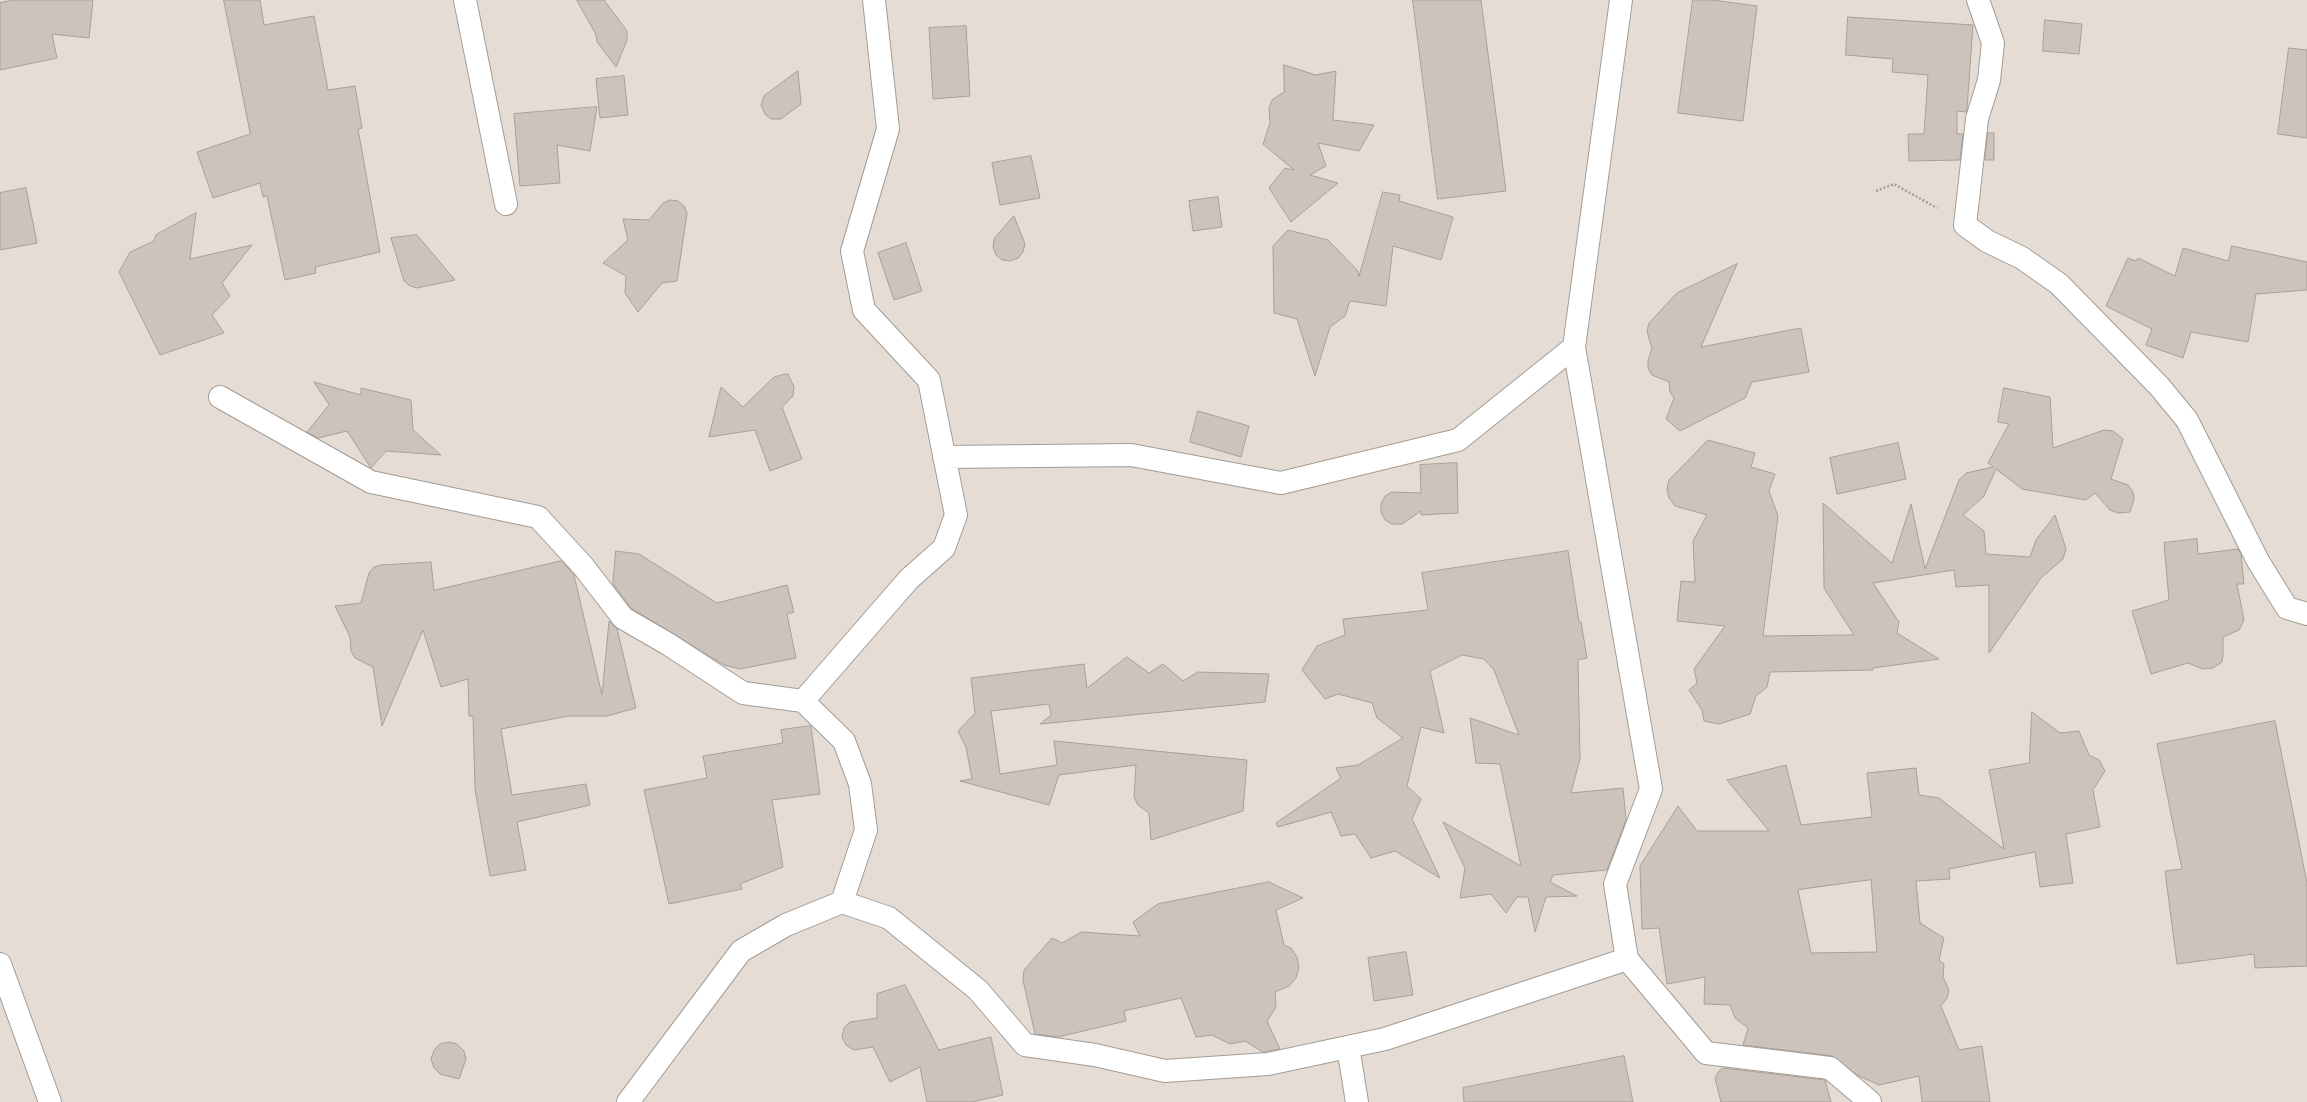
<!DOCTYPE html>
<html>
<head>
<meta charset="utf-8">
<style>
  body { margin:0 }
  canvas { display:block; background:#e5ddd5 }
</style>
</head>
<body>
<canvas width="2307" height="1102"></canvas>
<script>
const context = document.querySelector('canvas').getContext('2d');
context.lineJoin = 'round';
function paint(path, color) {
  context.fillStyle = color;
  context.fill(path, 'evenodd');
}
function strokePath(path, color, width, dash) {
  context.strokeStyle = color;
  context.lineWidth = width;
  context.lineCap = dash ? 'butt' : 'round';
  context.setLineDash(dash || []);
  context.stroke(path);
}
const building = new Path2D(`
  M14 0H93L89 38 52 34 57 58 0 70V3Z
  M224 0H260L264 25 314 16 328 90 355 86 362 128 358 129 380 252 315 267 316 273 285 280 267 196 263 197 260 183 213 198 197 152 250 134Z
  M577 0H604L627 31V40L616 67 597 42 596 35Z
  M1413 0H1481L1506 191 1438 199Z
  M1693 0H1712L1757 6 1743 121 1678 113Z
  M1848 17 1973 25 1967 109 1966 112 1957 111V134H1963L1960 160 1909 161 1908 134H1924L1928 75 1892 72 1893 59 1846 55Z
  M2045 20 2082 24 2079 54 2043 51Z
  M966 26 970 96 933 99 929 28Z
  M2289 48 2307 50V138L2278 134Z
  M1284 65 1316 75 1336 71 1333 120 1374 125 1359 151 1318 143 1326 166 1310 175 1338 183 1291 222 1269 188 1285 168 1294 170 1263 144 1270 123 1269 108 1272 100 1284 92Z
  M798 71 801 104 781 119H771L765 114 761 105 764 96Z
  M624 76 628 115 600 118 596 79Z
  M597 107 590 151 557 145 560 183 520 186 514 114Z
  M1988 133H1994V160H1985Z
  M1031 156 1040 198 1000 205 992 163Z
  M26 188 37 243 0 250V193Z
  M1383 192 1400 195 1399 201 1453 217 1441 260 1393 246 1386 306 1350 301 1345 316 1330 327 1315 376 1297 319 1274 313 1273 246 1288 230 1328 240 1358 271 1359 276Z
  M1218 197 1222 227 1193 231 1189 201Z
  M671 200 678 201 684 206 687 213 677 281 662 283 638 312 625 293 626 276 603 263 628 240 623 219 649 220 663 203Z
  M196 213 190 259 252 245 222 283 230 296 212 315 224 333 160 355 119 272 130 252 154 241 156 235Z
  M1014 216 1025 244 1023 252 1018 258 1010 261 1002 260 996 255 993 247 994 239Z
  M417 235 455 280 417 288 410 286 404 281 391 238Z
  M906 243 922 291 894 300 878 253Z
  M2232 246 2307 262V290L2256 294 2248 342 2191 332 2183 358 2146 345 2152 329 2106 306 2128 258 2136 261 2138 258 2175 276 2183 248 2228 261Z
  M1737 264 1701 347 1801 328 1809 372 1752 382 1745 398 1680 431 1666 419 1674 398 1670 392 1669 382 1652 375 1648 368V360L1652 349 1647 331 1649 323 1677 293Z
  M788 374 794 387 793 396 782 407 802 459 770 471 755 430 709 437 721 387 743 407 774 377Z
  M314 382 361 395V388L411 400 413 430 441 455 386 451 371 468 347 431 318 438 307 432 329 405Z
  M2004 388 2050 397 2053 448 2104 430 2113 431 2123 439 2111 479 2128 485 2133 492 2134 499 2130 512 2118 513 2110 510 2095 493 2086 500 2022 489 1996 469 1984 496 1963 515 1984 531 1986 554 2030 557 2036 540 2055 515 2066 549 2063 559 2041 578 1989 653V585L1956 587 1954 570 1873 583 1899 622 1897 633 1939 659 1873 668V670L1770 672 1767 687 1756 696 1750 714 1719 724 1704 721 1702 710 1689 690 1697 683 1694 669 1725 626 1677 621 1681 581 1695 582 1693 541 1707 515 1675 506 1669 498 1667 489 1669 480 1708 440 1755 453 1751 467 1775 474 1769 491 1778 516 1763 636 1854 635 1824 588 1823 503 1892 563 1911 504 1925 569 1959 480 1966 473 1993 467 1988 463 2009 424 1998 422Z
  M1198 411 1249 426 1241 457 1190 442Z
  M1898 443 1906 479 1837 494 1830 458Z
  M1457 463 1458 513 1421 515V511L1402 524H1392L1385 520 1381 512V504L1385 496 1392 492 1421 493 1420 465Z
  M2197 539 2198 554 2238 549 2241 554 2244 584H2237L2244 620 2239 630 2223 637V656L2222 662 2213 668 2203 669 2188 663 2151 674 2132 611 2169 600 2164 543Z
  M616 551 639 554 717 603 787 585 794 612 787 614 796 658 740 669 724 665 631 608 613 584Z
  M1568 551 1579 622H1581L1587 658 1578 660 1580 759 1571 793 1623 788 1626 820 1607 870 1553 875 1550 882 1577 896 1546 897 1535 932 1528 897H1517L1506 913 1491 894 1460 898 1465 868 1443 822 1521 866 1500 764 1476 763 1470 718 1519 735 1494 670 1484 659 1462 655 1430 671 1444 733 1421 727 1407 786 1421 799 1412 819 1440 878 1395 851 1371 858 1355 834 1341 836 1331 812 1278 827 1276 823 1341 778 1336 768 1358 765 1403 738 1377 718 1372 703 1338 694 1325 699 1302 670 1317 646 1345 635 1343 619 1428 610 1422 573Z
  M562 561 574 575 602 695 609 621 617 629 636 708 607 716H568L501 729 512 795 586 784 590 805 517 822 526 870 490 876 475 789 473 716H469L468 679 441 687 423 630 382 726 373 667 355 658 351 651 350 637 335 606 361 603 369 573 374 567 381 565 431 562 434 590Z
  M1127 657 1149 673 1163 664 1183 681 1198 672 1269 674 1265 702 1040 724 1051 715 1049 704 991 711 1000 774 1057 765 1054 741 1247 760 1243 811 1151 840 1149 813 1138 805 1134 797 1136 765 1059 775 1049 805 960 781 972 779 966 747 958 731 975 713 971 678 1084 664 1087 688Z
  M2032 712 2060 733 2079 731 2089 755 2099 760 2105 771 2093 790 2100 827 2066 834 2073 883 2040 887 2035 852 1949 869 1950 879 1916 881 1920 923 1944 938 1939 960 1944 964 1943 977 1949 990 1947 998 1941 1006 1959 1050 1982 1046 1990 1102H1922L1919 1076 1879 1085 1857 1075 1832 1056 1743 1045 1748 1028 1735 1018 1730 1005 1704 1004 1705 977 1667 984 1659 928 1642 929 1640 866 1678 806 1697 831H1769L1727 780 1786 765 1801 825 1872 817 1867 773 1916 768 1919 795 1939 798 2004 849 1989 770 2029 763ZM1871 880 1877 952 1811 953 1798 890Z
  M2275 721 2307 883V966L2255 968 2254 954 2177 964 2165 871 2182 869 2157 744Z
  M811 726 820 794 772 800 783 867 740 884 742 889 669 904 644 790 707 778 703 756 783 743 781 730Z
  M1269 882 1303 898 1276 910 1284 945 1291 948 1297 957 1299 968 1296 978 1289 986 1275 992 1276 1007 1267 1021 1280 1049 1263 1052 1245 1041 1230 1044 1212 1035 1196 1037 1181 998 1124 1011 1126 1021 1058 1037 1035 1034 1023 980 1024 970 1052 938 1062 943 1081 932 1140 936 1133 922 1158 904Z
  M1406 952 1413 995 1374 1001 1368 958Z
  M905 985 939 1050 991 1037 1003 1095 972 1102H927L920 1067 890 1082 873 1047 854 1050 846 1045 842 1037 844 1028 850 1022 877 1018V994Z
  M449 1042 457 1044 464 1051 466 1059 459 1079 440 1074 434 1068 431 1059 434 1050 440 1044Z
  M1624 1056 1633 1102H1464L1463 1088Z
  M1723 1068 1825 1080 1831 1102H1721L1715 1078 1719 1071Z`);
const path = new Path2D(`
  M1876 191 1894 184 1937 208`);
const minor = new Path2D(`
  M465 0 506 204
  M1621 0 1574 347 1651 789 1615 884 1627 959 1706 1053 1830 1068 1870 1102
  M1978 0 1993 43 1989 80 1977 119 1965 225 1987 241 2022 258 2059 284 2159 386 2187 420 2258 561 2287 608 2307 614
  M220 397 371 482 538 517 583 566 623 618 668 644 743 693 803 701 844 741 860 784 866 830 842 902
  M944 457 1131 455 1281 483 1458 440 1574 347
  M803 701 909 579 944 548 956 515 929 380 864 310 852 251 888 129 874 0
  M0 964 50 1102
  M1348 1047 1357 1102
  M628 1102 741 951 786 925 842 902 889 918 978 990 1025 1045 1095 1055 1165 1071 1268 1064 1385 1039 1627 959`);
paint(building, '#cbc3bc');
strokePath(building, '#a7a099', 1);
strokePath(minor, '#a39c95', 24);
strokePath(path, '#a59f99', 2.5, [2, 2]);
strokePath(minor, '#fff', 22);
</script>
</body>
</html>
